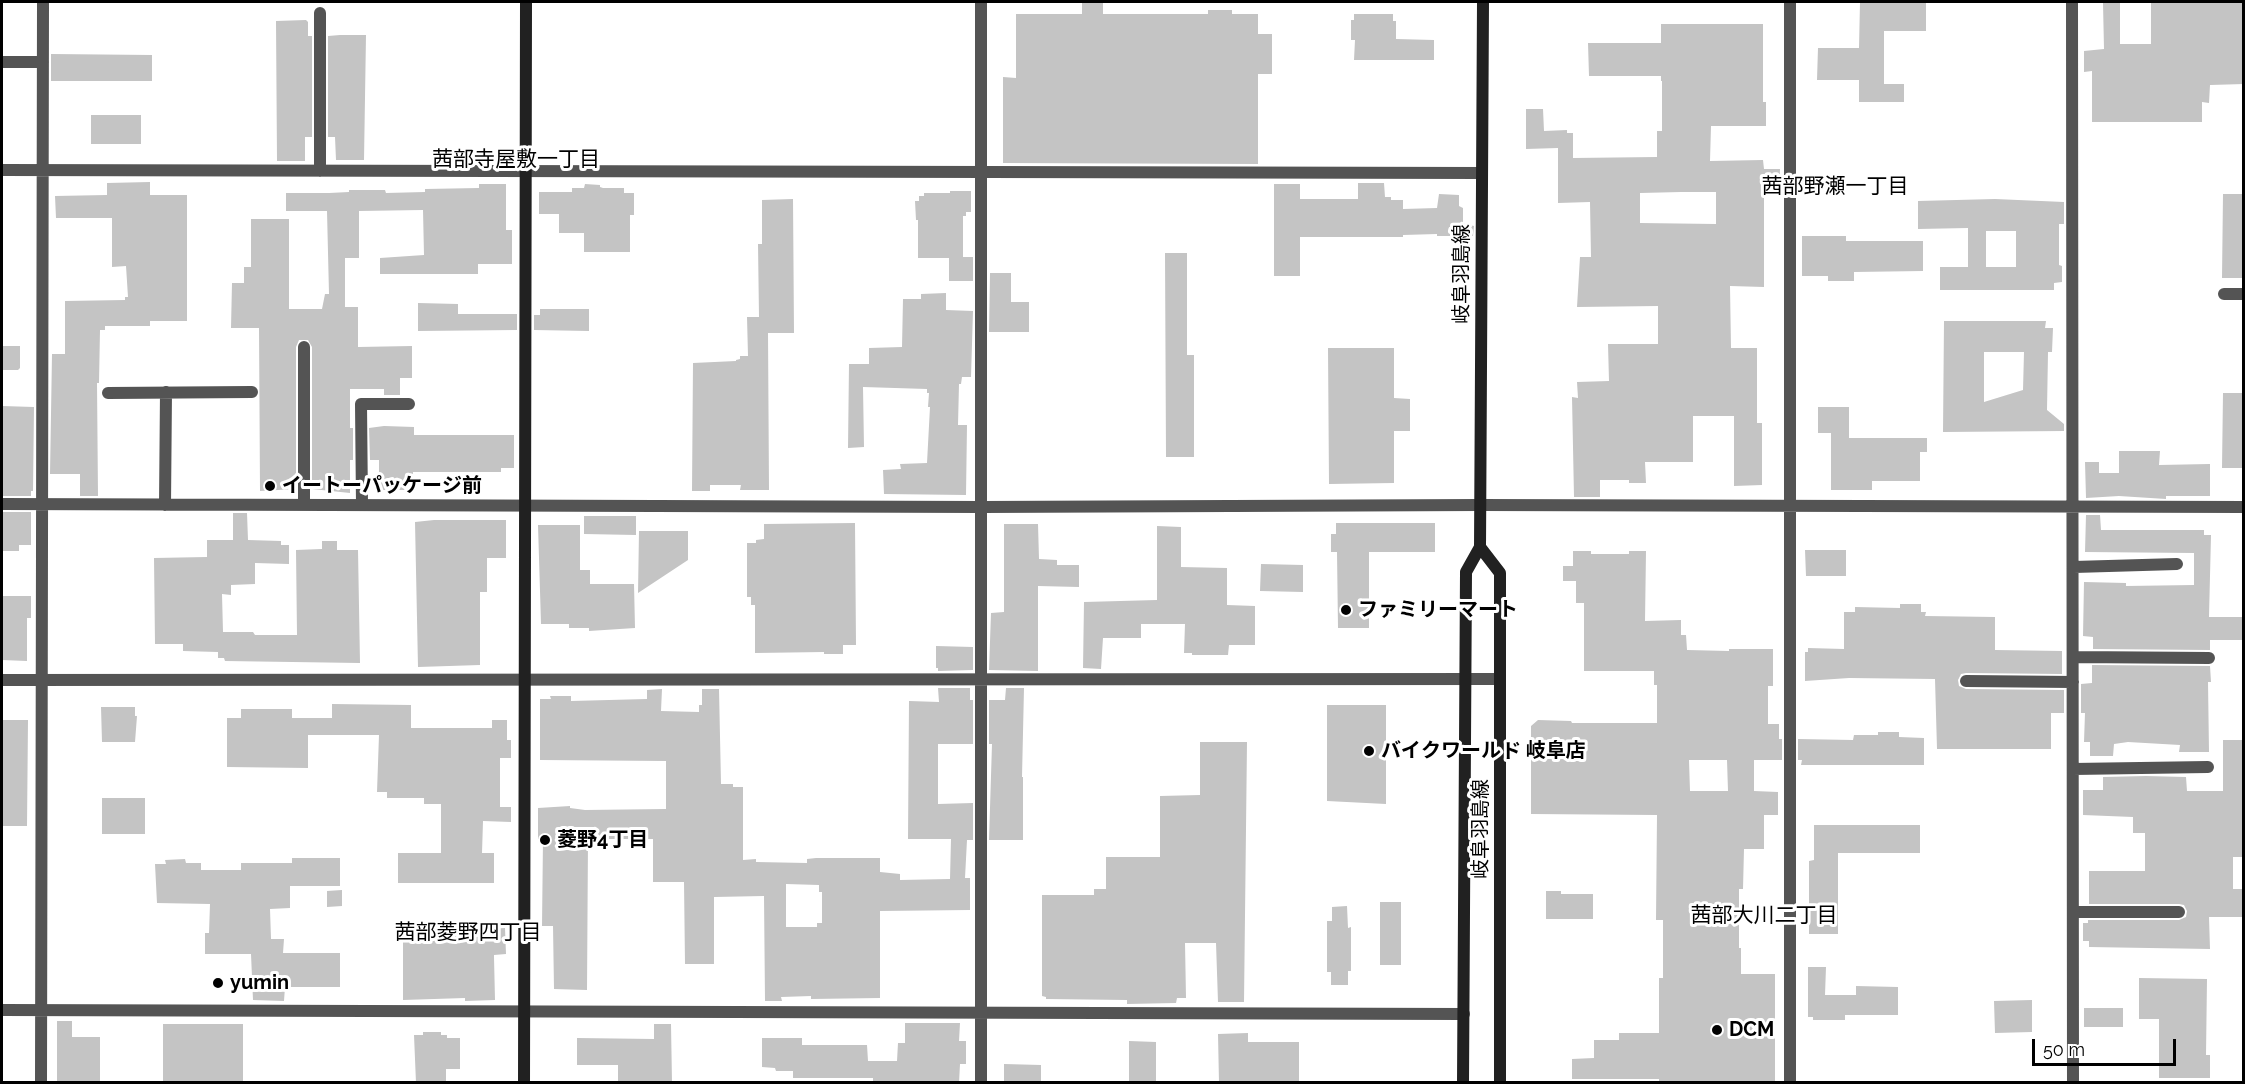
<!DOCTYPE html>
<html>
<head>
<meta charset="utf-8">
<style>
  body { margin:0 }
  #map { position:relative; width:2245px; height:1084px; overflow:hidden; background:#fff; font-family:Raleway,sans-serif }
  canvas { display:block }
  .frame { position:absolute; inset:0; border:3px solid #000; pointer-events:none }
  .scale { position:absolute; left:2032px; top:1039px; width:144px; height:27px; box-sizing:border-box; border:3px solid #000; border-top:0; padding-left:8px; font-size:18px; line-height:21px; white-space:nowrap; color:#000; -webkit-text-stroke:4px #fff; paint-order:stroke }
</style>
</head>
<body>
<div id="map">
<canvas width="2245" height="1084"></canvas>
<div class="frame"></div>
<div class="scale">50 m</div>
</div>
<script>
const context = document.querySelector('canvas').getContext('2d');
context.lineJoin = 'round';
function paint(path, color) {
  context.fillStyle = color;
  context.fill(path, 'evenodd');
}
function strokePath(path, color, width, dash) {
  context.strokeStyle = color;
  context.lineWidth = width;
  context.lineCap = dash ? 'butt' : 'round';
  context.setLineDash(dash || []);
  context.stroke(path);
}
function drawText(font, color, halo, rows, align = 'center') {
  context.font = font + ' Raleway,"Noto Sans JP",sans-serif';
  context.lineWidth = 6;
  context.setLineDash([]);
  context.textBaseline = 'middle';
  context.strokeStyle = halo;
  context.fillStyle = color;
  for (const [text, x, y, turn = 0] of rows) {
    context.save();
    context.translate(x, y);
    context.rotate((+turn || 0) * Math.PI / 180);
    context.textAlign = isNaN(turn) ? turn : align;
    if (halo) context.strokeText(text, 0, 0);
    context.fillText(text, 0, 0);
    context.restore();
  }
}
const building = new Path2D(`
  M1082 2H1103V14H1208V10H1232V14H1258V34H1272V74H1258V164L1003 163V77L1016 78V14H1082Z
  M1860 2H1926V31H1884V84H1904V102H1859V80H1817L1818 48H1859Z
  M2151 2 2244 3V84L2210 85 2209 103 2202 102V122H2092V71L2084 72V51L2104 49 2103 3H2120V44H2151Z
  M1354 14H1393V21H1396V39L1434 40V60H1354L1355 40H1351V20H1354Z
  M306 20 308 22V36H312V137H305V161H277L276 21Z
  M1661 24H1763V102H1766V126H1711L1710 161 1763 160 1764 169H1780L1779 193H1764V287L1730 286 1731 348H1757V423H1762V485L1734 486V416H1693V462H1645L1646 483H1629V480H1600V497H1574L1572 397 1578 398 1577 382 1609 381 1608 344H1658V306L1577 307 1580 257H1591L1590 202 1558 203V148L1526 149V109H1543L1544 131 1567 130V133H1573V158L1657 157V131H1662V81H1661V76H1589L1588 43H1661ZM1681 192H1716V224L1640 223V193Z
  M340 35H366L364 160H336L335 137H328V36Z
  M51 54 152 55V81H51Z
  M91 115H141V144H91Z
  M150 182V195H187V321H150V326H105V330H100L99 383H97L98 496H80V474H50L52 354H65V301L125 300V297H128L126 266 112 267V218H56L55 196 107 195V183Z
  M1358 183H1384L1385 197H1391V200H1403V209L1437 208 1439 194 1459 195V206L1463 208V223L1474 226 1473 236H1437V234L1403 235V237H1300V276H1274V184H1300V199H1358Z
  M479 184H506V230H512V264H478V274H380V258L424 255 423 210 359 211V258H345V307H358V347L412 346V378H400V395H384V389H350V428H353V460H350V493L312 489V347L308 340H299L296 347V489L260 491 259 328H231L232 283H244V267H251V219H289V309H322L325 294H329L327 211H286V193H329L349 192V190H385L386 193 425 192V189L479 188Z
  M585 184 600 185V187L603 188H624V193H634V215H630V252H584V233H559V214H539V192H572V188H584Z
  M950 191H971V212H966V216H963V257H973V281H949V258H918V220H916L915 201H919V196H924V193H950Z
  M2223 194H2244V278H2222Z
  M793 199 794 333H768L769 490H740L741 485H710V491H692L693 363 736 361V360L740 359V356H748L747 317H759L758 244H762V200Z
  M1995 199 2064 202V224H2059V265L2062 266V282L2054 283V290H1940V267H1968V228L1918 229V201ZM1986 231H2016V267H1986Z
  M1802 236H1846V241H1923V271L1854 272V281H1828V276H1802Z
  M1165 253H1187V355H1194V457H1166Z
  M990 273H1011V302H1029V332H989Z
  M946 293V310L973 311 971 377H962L961 384H959L958 425H967L966 495 884 494 883 470 901 469 900 464 927 463 930 407H928L929 393H927V389L863 387 864 447 848 448 849 364H869V348L902 347 903 299H921V294Z
  M418 303 458 304V314H517V330L418 331Z
  M540 309H589V331L534 330V315H540Z
  M1944 321H2046L2045 328H2053L2052 352H2048L2047 410 2064 424V431L1943 432ZM1984 352H2024L2023 390 1984 402Z
  M2 346H20V368L18 370H2Z
  M1328 348H1394V398L1410 399V431H1394V483L1329 484Z
  M2223 393H2244V468H2222Z
  M2 406 34 407 33 491H31V496H2Z
  M1818 407H1849V438H1927V452H1920V481H1872V490H1831V433H1818Z
  M384 426 414 427V435H514V468H501V472H413V490H379V460H370L369 428Z
  M2119 451H2160L2159 465 2210 464V496H2166V499L2119 496 2086 498 2085 462H2099V473H2119Z
  M2 512H31V545H19V551H2Z
  M233 513H247L248 540 281 541V545H289V564L255 563V584L231 585V595L222 594 223 632H253L255 635H297L296 550 322 549V541H337V550H358L360 663 225 661 224 658H218V652L183 651V644H155L154 558 207 557V540H233Z
  M2086 515H2100L2101 530H2204V535H2211L2209 617H2244V640H2210V650L2093 649V637L2083 636 2084 582 2126 583V586L2194 585V553L2085 552Z
  M584 516H636V535L584 534Z
  M434 520H506V558H487V592H480V665L418 667 415 522Z
  M855 523 856 645H843V654H824V652L755 653V605H751V597H747V543H756V540L764 539V524Z
  M1336 523H1435V552H1369V628H1338L1337 552H1331V534H1336Z
  M1004 524H1038L1039 559 1057 560V565H1079V587L1038 586V671L989 670 991 613 1004 612Z
  M538 525H580V570H590V584H634L635 628 589 631V628H569V624H541Z
  M1157 526 1181 527V567L1227 568V605L1255 606V645H1229L1228 655H1192V653H1184L1185 624H1141V638H1103L1101 669 1083 668 1084 602 1157 600Z
  M639 531H688V560L638 593Z
  M1805 550H1846V576H1806Z
  M1573 551H1591V554H1629V551H1646L1645 621 1681 620V635H1686L1687 650 1729 651V649H1773V686H1768V724H1779V739H1782V760H1754V791L1778 792V815H1764V849H1744L1743 889H1739V948H1741V974H1775V1083H1659V1079H1572V1059L1594 1058V1040H1619V1033H1659V978H1663V920H1656L1657 815 1531 814V726L1538 720 1571 721 1572 723H1657V685H1654V671H1584V603H1576V581H1563V566H1573ZM1689 760H1727L1728 791H1690Z
  M1261 564 1303 565V592L1260 591Z
  M2 596H31V618H27V661L2 660Z
  M1900 604H1921V612H1926L1925 616 1995 617V650L2062 651V674L1966 673 1961 674 1958 680 1959 686 1966 689 2064 690V713H2051V749H1937L1935 679 1849 678 1805 681V652H1808V648L1844 649V612H1855V607L1900 608Z
  M936 646 973 647V670L938 671V668H936Z
  M2092 665 2210 666 2211 682H2208L2209 752H2179L2180 745 2128 742 2114 744 2113 756H2090V742H2084L2085 713H2081V684L2092 683Z
  M938 688H970V700H973V744H938V804L973 803V840H967L965 878H970V910L880 911V998L811 999V996L781 997 782 1001H765L764 896 714 897V964H685L684 882H653V839H588L587 990 554 989 553 926H542L543 839H538V808L570 806V808L585 810 666 809V761L540 760V699H551L550 696H571V701L647 699V690L662 689 661 711 699 712V705H702V689H719L721 784H733V787H743V860L756 859V862L807 863V859L816 858H880V872L900 874V880L950 879 951 839H908L909 701 939 702ZM786 884 819 885V892H822V923H817V927H786Z
  M1006 688H1024L1022 777H1023V840H989L992 744H989V700H1005Z
  M332 704 411 705V728H492V720H507V740H511V758H500V807H511V822L483 821 482 853H494V883H398V853H441V804H424V798H387V792H377L379 735H308V768L227 767V718H241V709H292V718H332Z
  M1327 705H1386V804L1327 801Z
  M101 707H135V716H137L135 742H102Z
  M2 720H28L27 826H2Z
  M1878 732H1899V737L1924 738V765H1801L1802 760H1798V739L1853 740 1854 735H1878Z
  M2223 740H2244V857H2233V889H2244V917H2209L2210 949 2089 947V941H2083V923H2088V920H2179L2186 917 2187 911 2184 905 2179 904H2089V871H2145V833H2133V817L2083 815V790H2103V777L2146 776 2186 777 2187 791H2223Z
  M1200 742H1247L1244 1002H1218L1216 943H1185L1186 998H1177L1176 1003 1127 1004V1000L1046 999V997L1042 996V895H1094V889H1106V857H1160V796L1200 795Z
  M102 798H145V834H102Z
  M1814 825H1920V853H1838V934H1809V861L1814 860Z
  M292 858H340V886H290V908L270 909 271 939H284L283 953H340V987H285L284 1001 253 1000 251 954H205V933H209L210 904 157 903 155 864H166L165 860 185 859 186 863H201V870H241V863H292Z
  M342 890V906L327 907V891Z
  M1546 891H1561V894H1593V919H1546Z
  M1380 902H1401V965H1380Z
  M1347 906 1348 928 1351 927V971H1348V985H1331V972H1327V921H1332V907Z
  M442 921H472V925L488 924V929L505 928 506 954 494 955V957L495 1000 465 1001V998L403 1000V931H442Z
  M1808 967H1826L1825 995H1856V986L1898 987V1015H1845V1020H1813V1017H1808Z
  M2139 978 2207 979 2206 1055H2210V1078H2159V1019H2139Z
  M2032 1000V1032L1995 1033 1994 1001Z
  M2084 1008H2123V1027H2084Z
  M57 1021H72V1037H100V1082L57 1083Z
  M905 1023H960L959 1041H966V1064H960L959 1083H873V1078H793V1071H776L775 1068 762 1067V1038H802V1045H867L868 1061H897L898 1043H905Z
  M163 1024H243V1083H163Z
  M654 1024H671L672 1083H618V1065H577V1038L654 1039Z
  M423 1032H441V1035H447V1038H460V1069H446V1083H416L414 1035H423Z
  M1248 1033V1042H1299V1083H1219L1218 1034Z
  M1129 1041 1156 1042V1083H1129Z
  M1004 1064 1041 1065V1083H1004Z`);
const street = new Path2D(`
  M981 2V1082
  M2072 2 2073 1082
  M2 62H43
  M2 170 1482 173
  M320 171V13
  M2224 294H2244
  M108 393 252 392
  M2 504 982 507 1480 505 2244 507
  M165 505 166 392
  M304 505V347
  M362 505 361 404H409
  M2074 567 2177 564
  M2073 657 2209 658
  M2 680 1500 679
  M1966 681 2073 682
  M2073 769 2208 767
  M2073 912H2179
  M2 1010 1464 1014
  M41 1082C41 722 42 362 43 2
  M1790 1082V2`);
const secondary = new Path2D(`
  M1480 547 1500 573V1082
  M524 1082 526 2
  M1463 1082 1466 572 1480 547 1483 2`);
const markers = [
  [270,486,6,"#000"],
  [1346,610,6,"#000"],
  [1369,751,6,"#000"],
  [545,840,6,"#000"],
  [218,983,6,"#000"],
  [1717,1030,6,"#000"]
];
const streetNames = [
  ["岐阜羽島線",1462,274,-90],
  ["岐阜羽島線",1481,829,-90]
];
const poiNames = [
  ["イートーパッケージ前",282,486],
  ["ファミリーマート",1358,610],
  ["バイクワールド 岐阜店",1381,751],
  ["菱野4丁目",557,840],
  ["yumin",230,983],
  ["DCM",1729,1030]
];
const neighbourhoodNames = [
  ["茜部寺屋敷一丁目",516,160],
  ["茜部野瀬一丁目",1835,187],
  ["茜部大川二丁目",1764,916],
  ["茜部菱野四丁目",468,933]
];
paint(building, '#c4c4c4');
strokePath(street, '#545454', 12);
strokePath(secondary, '#212121', 12);
for (const [x, y, r, color] of markers) {
  const dot = new Path2D();
  dot.arc(x, y, r, 0, 2 * Math.PI);
  context.fillStyle = color;
  context.fill(dot);
  strokePath(dot, '#fff', 2);
}
drawText('20px', '#000', '#fff', streetNames);
drawText('bold 20px', '#000', '#fff', poiNames, 'left');
drawText('21px', '#000', '#fff', neighbourhoodNames);
</script>
</body>
</html>
